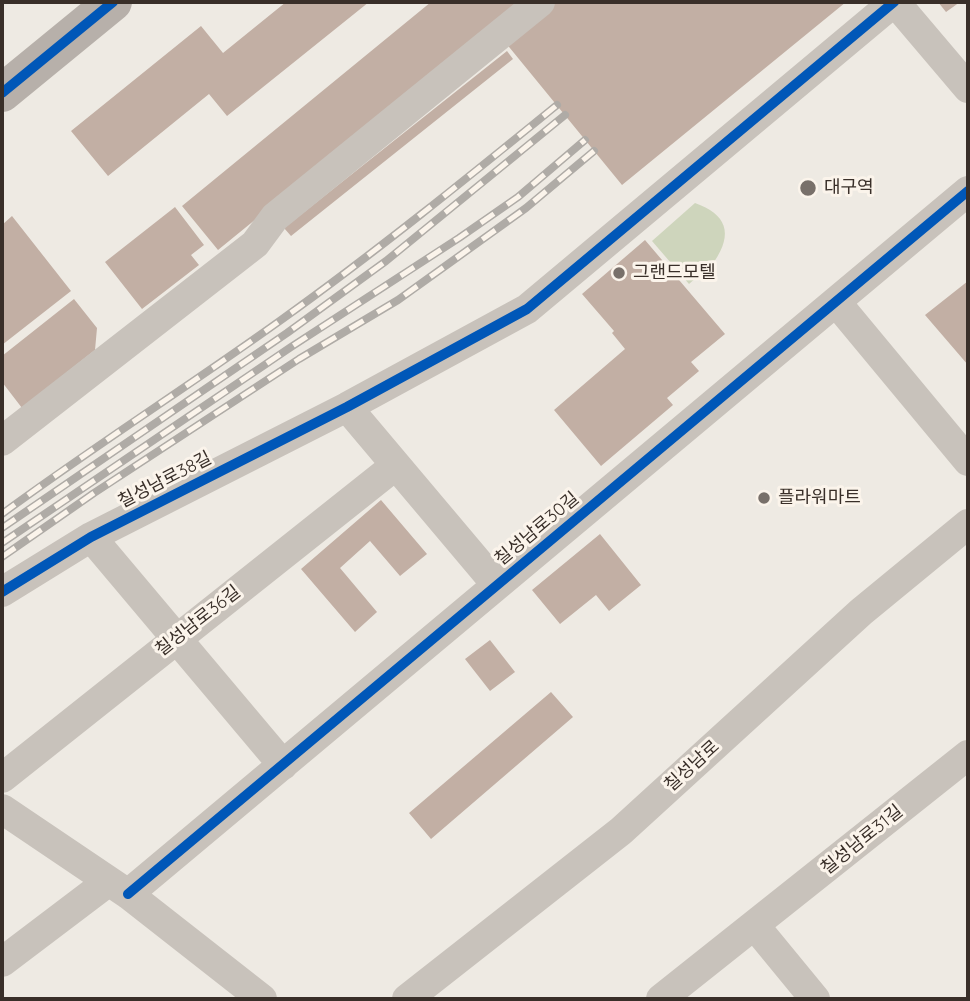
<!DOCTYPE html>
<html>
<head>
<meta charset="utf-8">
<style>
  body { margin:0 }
  #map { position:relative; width:970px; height:1001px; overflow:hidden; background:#eeeae3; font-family:Quicksand,sans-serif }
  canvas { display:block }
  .frame { position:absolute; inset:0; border:4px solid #392f29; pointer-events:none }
</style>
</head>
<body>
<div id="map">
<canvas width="970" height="1001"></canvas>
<div class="frame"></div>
</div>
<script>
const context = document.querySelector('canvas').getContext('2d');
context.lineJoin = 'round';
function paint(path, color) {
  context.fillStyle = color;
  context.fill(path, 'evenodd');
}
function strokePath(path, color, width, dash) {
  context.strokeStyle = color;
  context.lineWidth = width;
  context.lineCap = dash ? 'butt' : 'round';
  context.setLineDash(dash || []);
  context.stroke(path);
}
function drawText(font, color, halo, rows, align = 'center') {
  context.font = font + ' Quicksand,"Noto Sans KR",sans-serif';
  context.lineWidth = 6;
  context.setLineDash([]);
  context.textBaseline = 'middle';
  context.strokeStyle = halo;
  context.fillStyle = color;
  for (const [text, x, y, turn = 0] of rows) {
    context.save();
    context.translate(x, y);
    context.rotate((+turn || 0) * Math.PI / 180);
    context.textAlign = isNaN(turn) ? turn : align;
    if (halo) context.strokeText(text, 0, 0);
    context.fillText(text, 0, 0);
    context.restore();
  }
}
const green = new Path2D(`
  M695 203C726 214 734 233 714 262 708 270 697 277 689 284L652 241Z`);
const building = new Path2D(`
  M286 2H369L227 116 209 94 108 176 71 131 201 26 223 53Z
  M431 2H522L218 250 182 206Z
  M554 2H846L622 185 505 42Z
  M938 2H960L946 12Z
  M507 51 513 59 291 236 284 228Z
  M175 207 204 245 191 255 199 265 142 309 105 262Z
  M12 216 71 291 2 345V225Z
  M645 240 725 334 691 362 699 371 667 398 673 405 601 466 554 410 625 349 612 333 614 331 582 294Z
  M968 281V365L925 315Z
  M74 299 97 328 95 350 22 408 2 382V356Z
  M381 500 427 554 400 576 370 541 340 568 377 612 355 632 301 569Z
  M600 534 641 585 609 611 596 595 560 624 532 590Z
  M490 640 515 672 490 691 465 659Z
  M551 692 573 717 431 839 409 813Z`);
const minor = new Path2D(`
  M895 2 968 88
  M836 302 968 461
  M347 407 497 585
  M2 441 255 244 275 217 540 2
  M91 537 283 765
  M2 592 91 537 347 407 527 309 894 2
  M2 778 396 465
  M2 809 128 894 262 999
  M128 894 968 191
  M755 926 815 999
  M2 962 109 881
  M407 999 621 831 861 612 968 524
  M661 999 968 755`);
const major = new Path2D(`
  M2 93 113 2`);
const rail = new Path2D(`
  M2 514C93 447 189 386 281 320 376 252 466 179 557 105
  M2 528 287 333 386 261 565 115
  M2 543 291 347 459 238 518 197 585 140
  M2 557 94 493 299 359 398 300 526 208 594 151`);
const cycleway = new Path2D(`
  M2 93 113 2
  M2 592 91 537 347 407 527 309 894 2
  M128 894 968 191`);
const markers = [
  [808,188,9,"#78706a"],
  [619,273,7,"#78706a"],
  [764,498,7,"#78706a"]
];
const poiNames = [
  ["대구역",824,188],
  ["그랜드모텔",633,273],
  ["플라워마트",778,498]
];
const streetNames = [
  ["칠성남로38길",165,480,-27],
  ["칠성남로30길",537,529,-40],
  ["칠성남로36길",198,621,-38],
  ["칠성남로",692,766,-42],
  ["칠성남로31길",862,840,-39]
];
paint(green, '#ced5bc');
paint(building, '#c2afa4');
strokePath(minor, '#c8c2bb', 30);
strokePath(major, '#b7b0aa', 38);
strokePath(rail, '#afaba6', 8);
strokePath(rail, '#fbf4eb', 5, [16]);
strokePath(cycleway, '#0057b8', 10);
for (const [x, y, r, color] of markers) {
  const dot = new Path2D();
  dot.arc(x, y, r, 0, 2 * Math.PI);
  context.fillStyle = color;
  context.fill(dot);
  strokePath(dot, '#fbf4eb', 2.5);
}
drawText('18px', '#392f29', '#fbf4eb', poiNames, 'left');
drawText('18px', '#392f29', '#fbf4eb', streetNames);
</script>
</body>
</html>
